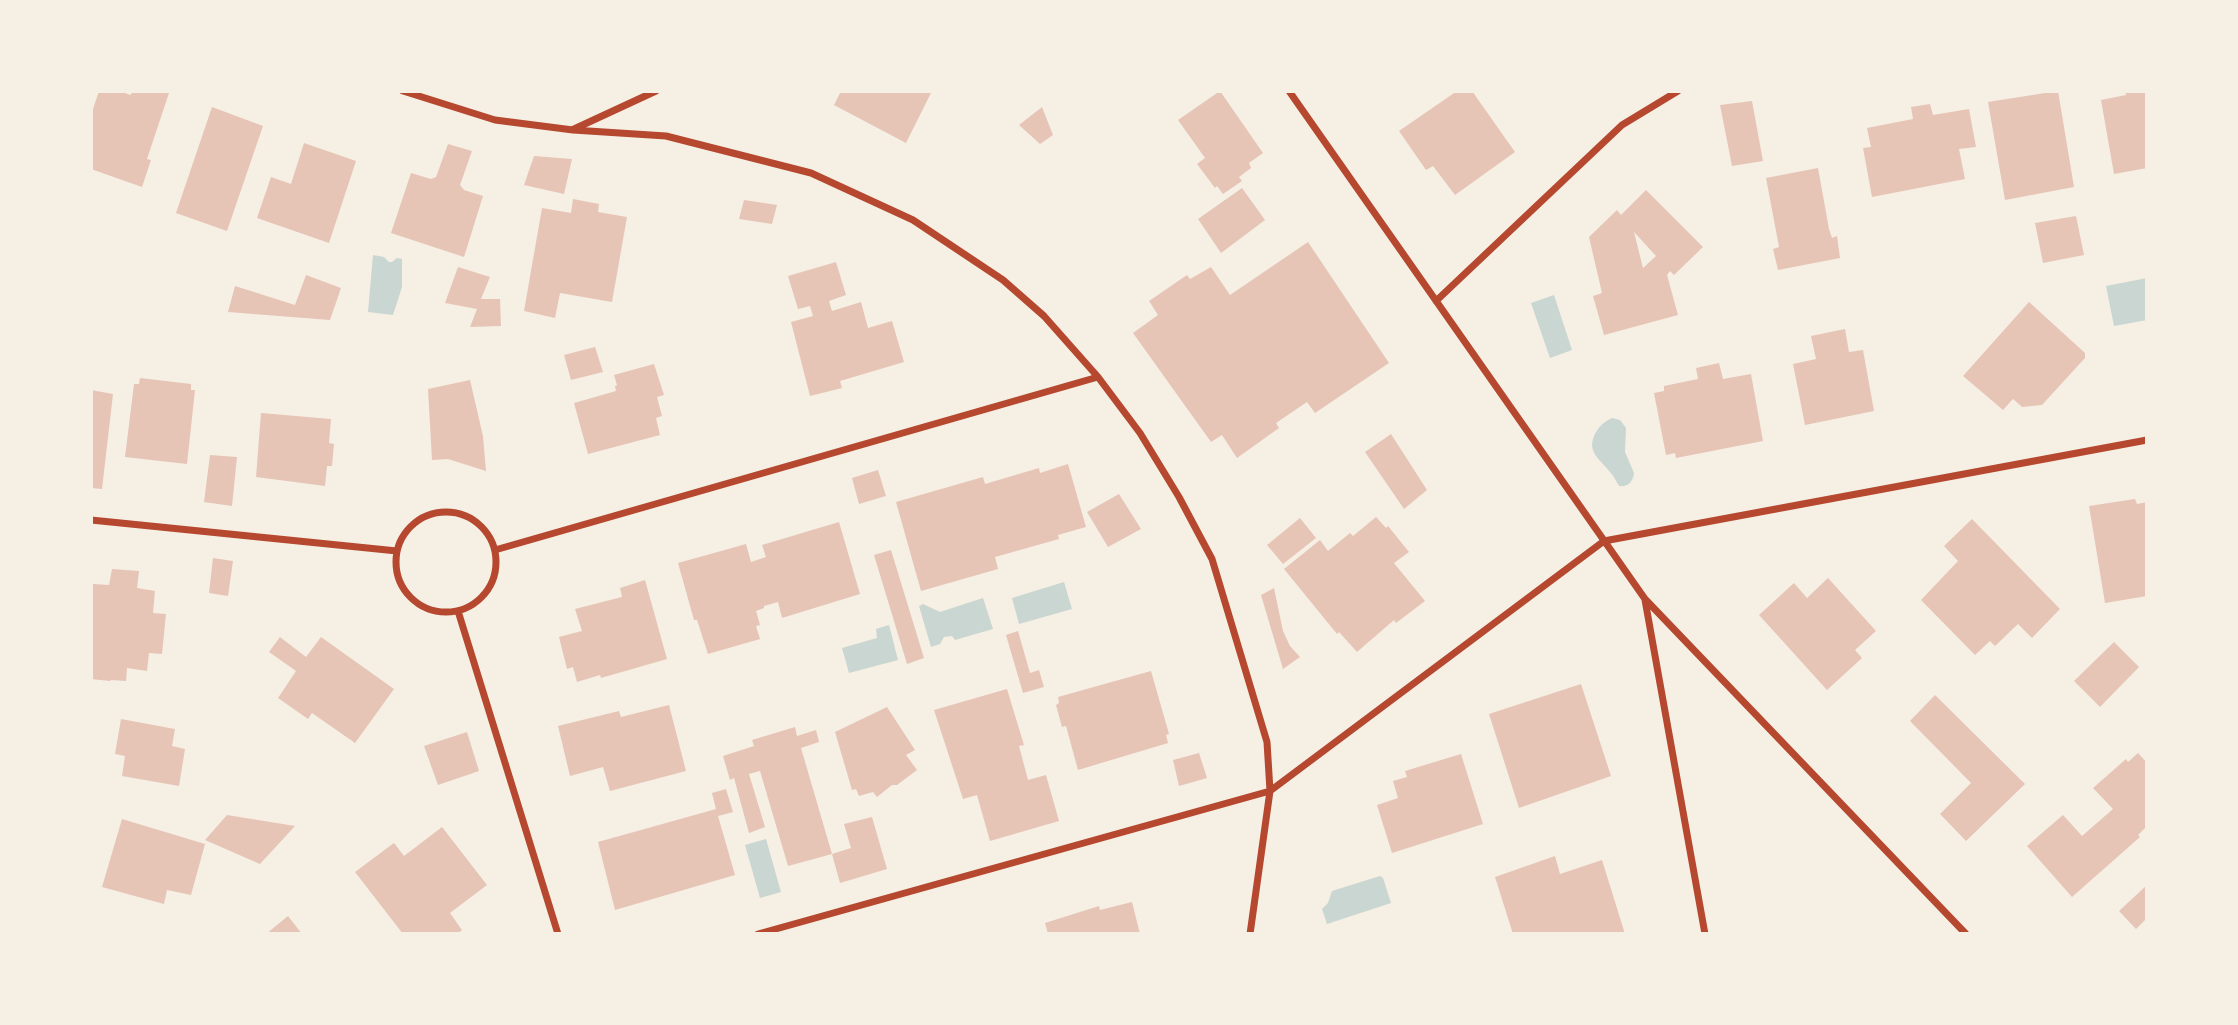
<!DOCTYPE html>
<html>
<head>
<meta charset="utf-8">
<style>
  body { margin:0 }
  #map { position:relative; width:2238px; height:1025px; overflow:hidden; background:#f6efe4; font-family:Helvetica,sans-serif }
  canvas { display:block }
  .frame { position:absolute; inset:0; border:93px solid #f6efe4; pointer-events:none }
</style>
</head>
<body>
<div id="map">
<canvas width="2238" height="1025"></canvas>
<div class="frame"></div>
</div>
<script>
const context = document.querySelector('canvas').getContext('2d');
context.lineJoin = 'round';
function paint(path, color) {
  context.fillStyle = color;
  context.fill(path, 'evenodd');
}
function strokePath(path, color, width, dash) {
  context.strokeStyle = color;
  context.lineWidth = width;
  context.lineCap = dash ? 'butt' : 'round';
  context.setLineDash(dash || []);
  context.stroke(path);
}
const water = new Path2D(`
  M373 255 384 257 389 262H392L397 258 402 259V287L393 315 368 312Z
  M2147 278V320L2114 326 2106 286Z
  M1554 295 1572 350 1550 358 1531 303Z
  M1612 418 1620 420 1626 428 1625 452 1634 473C1633 482 1628 487 1619 486 1616 481 1614 476 1610 472 1600 459 1586 452 1595 434 1599 426 1604 422 1612 418Z
  M1064 582 1072 609 1019 624 1012 598Z
  M983 598 993 629 955 640 952 636 944 637 940 644 931 647 919 606 923 604 940 612Z
  M889 625 898 660 849 673 842 648 877 638 876 629Z
  M766 839 781 892 760 898 745 845Z
  M1380 876 1383 878 1391 903 1327 924 1322 909 1328 903 1332 891Z`);
const building = new Path2D(`
  M99 91H120L130 95 134 91H162L169 93 147 159 151 160 142 187 91 169V115Z
  M841 91H932L906 143 834 105Z
  M1220 91 1263 153 1249 163 1251 168 1239 177 1242 181 1223 194 1217 186 1215 188 1197 164 1205 158 1178 120Z
  M1457 91H1472L1515 152 1455 195 1433 166 1426 170 1399 131Z
  M2058 91 2074 187 2005 200 1988 102Z
  M2125 91H2147V168L2114 174 2101 100 2126 95Z
  M1752 101 1763 161 1732 166 1720 105Z
  M1930 104 1933 115 1969 109 1976 147 1959 149 1965 179 1872 197 1863 148 1871 147 1867 128 1913 119 1911 107Z
  M212 107 263 126 227 231 176 213Z
  M1042 107 1053 135 1040 144 1019 125Z
  M304 143 356 161 329 243 257 218 271 177 291 184Z
  M448 144 472 151 460 185 464 190 483 196 464 257 391 233 411 173 431 179 436 177Z
  M534 156 572 159 564 194 524 185Z
  M1818 168 1829 229 1832 238 1837 236 1840 258 1778 270 1773 249 1779 247 1766 178Z
  M1242 188 1265 220 1221 253 1198 219Z
  M1646 190 1703 247 1674 275 1670 271 1667 275 1678 315 1604 335 1593 296 1602 293 1589 237 1617 210 1621 215ZM1634 232 1656 256 1643 268Z
  M573 199 599 204 598 212 627 217 612 302 560 293 555 318 524 311 542 208 571 213Z
  M744 200 777 205 772 224 739 219Z
  M2076 216 2084 255 2043 263 2035 223Z
  M1308 242 1389 363 1315 413 1307 402 1276 423 1279 428 1237 458 1222 435 1211 442 1133 333 1158 315 1149 301 1187 275 1190 279 1211 267 1230 295Z
  M836 262 846 295 829 301 832 311 861 302 868 328 892 321 904 362 840 381 842 388 810 396 791 322 813 316 810 306 798 309 788 276Z
  M458 267 490 277 481 299H500L501 326 470 327 477 309 445 303Z
  M306 275 341 288 330 320 228 312 235 286 295 305Z
  M2029 302 2085 353V358L2042 405 2022 407 2013 399 2003 410 1963 376Z
  M1845 329 1849 352 1863 350 1874 411 1805 425 1793 364 1816 359 1811 336Z
  M595 347 603 372 571 380 564 355Z
  M1719 363 1723 379 1751 374 1763 441 1676 458 1675 453 1666 455 1654 393 1664 391V386L1698 379 1696 368Z
  M654 364 664 395 657 397 662 416 656 418 660 435 588 454 574 403 616 391 615 386 617 385 614 375Z
  M140 378 191 384V390H195L187 464 125 457 134 384H139Z
  M470 380 483 436 486 471 448 459 432 460 428 389Z
  M91 390 113 394 102 489 91 488Z
  M261 413 331 419 329 443 334 444 332 466H327L325 486 256 477Z
  M1391 434 1427 490 1404 509 1365 452Z
  M210 455 237 457 232 506 204 502Z
  M1068 464 1086 527 1058 535 1059 539 995 557 998 569 921 591 896 502 983 477 985 484 1039 468 1040 473Z
  M878 470 886 496 859 504 852 478Z
  M1119 494 1141 529 1108 547 1087 512Z
  M2135 499 2137 504 2147 502V596L2105 603 2089 506Z
  M1376 517 1386 528 1388 526 1409 552 1394 563 1425 601 1396 623 1394 620 1357 652 1339 632 1337 634 1284 569 1320 540 1328 551 1350 533 1353 536Z
  M1300 518 1316 538 1283 564 1267 545Z
  M1972 519 2060 609 2032 638 2018 624 1995 646 1990 641 1975 655 1921 600 1958 561 1944 546Z
  M839 522 860 594 782 618 778 602 764 606V608L756 611 760 625 756 626 760 639 708 654 697 620H694L678 563 746 544 751 562 766 557 762 545Z
  M891 550 924 658 907 664 874 555Z
  M213 558 233 561 228 596 209 593Z
  M112 569 139 571 137 588 155 591 153 613 166 614 162 654 149 653 147 671 127 668 126 681 111 680 110 681 91 679 93 584 109 585Z
  M1828 578 1876 631 1855 650 1862 658 1827 690 1759 615 1794 583 1807 598Z
  M645 580 667 659 601 678 600 675 577 682 573 667 567 669 559 637 582 631 575 609 622 597 620 588Z
  M1274 588 1283 631 1290 646 1300 657 1283 669 1261 595Z
  M1018 631 1030 673 1039 670 1044 687 1023 693 1006 635Z
  M280 637 306 657 321 637 394 689 355 743 312 713 308 719 278 698 296 671 269 652Z
  M2114 642 2139 667 2100 707 2074 681Z
  M1151 671 1169 734 1166 735 1168 743 1078 770 1066 726 1062 727 1056 705 1059 703 1058 697Z
  M1581 684 1611 776 1519 808 1489 714Z
  M1007 689 1024 745 1019 746 1028 780 1046 775 1059 821 990 841 977 795 963 799 934 710Z
  M1935 695 2025 784 1966 841 1940 814 1971 783 1910 721Z
  M669 705 686 771 610 791 603 767 570 776 558 726 619 711 621 717Z
  M887 707 915 750 906 755 917 770 897 785H892L877 797 873 792 859 796 856 789 852 790 835 732Z
  M121 719 175 729 172 746 185 749 179 786 122 776 125 756 115 754Z
  M795 727 797 736 816 730 819 742 801 748 832 854 788 866 760 771 749 774 765 827 749 833 734 778 730 780 723 756 754 746 752 740Z
  M467 732 479 771 438 785 424 746Z
  M1199 753 1207 778 1179 786 1173 760Z
  M2138 753 2147 763V826L2138 835 2140 837 2072 897 2027 846 2063 815 2082 836 2113 809 2093 788 2126 759 2128 762Z
  M1461 754 1483 824 1392 853 1377 805 1398 798 1393 781 1407 777 1405 771Z
  M726 789 733 812 718 816 735 875 615 910 598 842 716 809 712 793Z
  M227 815 295 826 260 864 205 840Z
  M872 817 887 869 840 883 832 854 851 848 844 824Z
  M122 819 205 844 191 895 167 890 164 904 102 887Z
  M442 827 487 885 450 913 462 930 457 934H403L355 872 394 843 404 856Z
  M1555 856 1560 874 1602 860 1625 934H1513L1495 877Z
  M2147 885V921L2146 919 2136 929 2119 911Z
  M1132 902 1140 934H1048L1045 923 1099 906 1100 910Z
  M288 916 302 934H266Z`);
const minor = new Path2D(`
  M403 91 495 120 573 130 666 136 811 173 913 220 1003 280 1044 316 1098 377 1140 433 1179 497 1212 559 1267 742 1270 791 1250 934
  M1289 91 1645 599 1966 934
  M574 129 656 91
  M1436 301 1622 125 1678 91
  M396 562a50 50 0 1 1 100 0a50 50 0 1 1-100 0Z
  M91 520 397 551
  M495 550 1098 377
  M1645 600 1705 934
  M458 611 558 934
  M758 934 1270 791 1604 541 2147 440`);
paint(water, '#c9d6d2');
paint(building, '#e6c5b7');
strokePath(minor, '#b5482f', 7);
</script>
</body>
</html>
